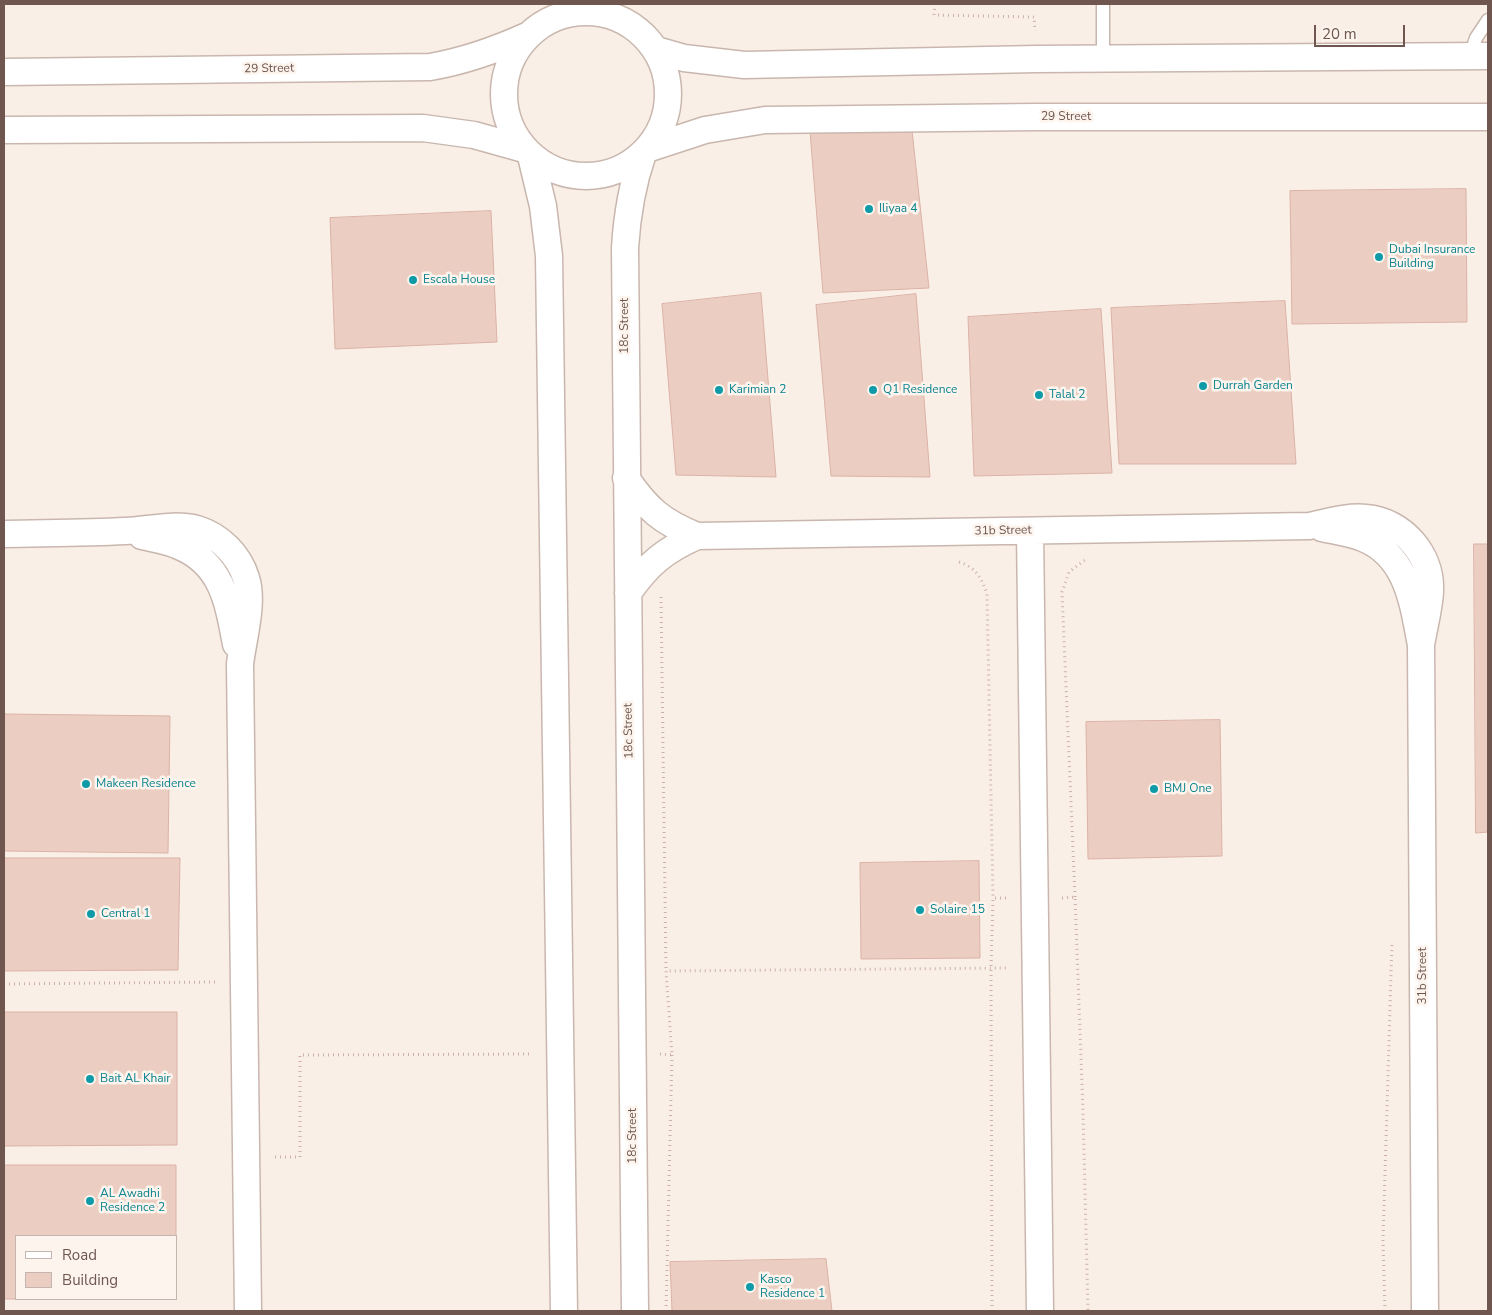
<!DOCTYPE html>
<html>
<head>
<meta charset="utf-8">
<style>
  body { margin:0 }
  #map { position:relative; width:1492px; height:1315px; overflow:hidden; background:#f9efe7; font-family:"Nunito Sans",sans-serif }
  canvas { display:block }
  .frame { position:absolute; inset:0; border:5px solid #6f564f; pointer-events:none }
  .legend { position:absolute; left:15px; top:1235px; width:162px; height:65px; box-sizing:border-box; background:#fcf4ed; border:1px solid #c4b5ae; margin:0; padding:6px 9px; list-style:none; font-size:15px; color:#6f564f }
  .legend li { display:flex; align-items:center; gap:10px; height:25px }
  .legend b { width:25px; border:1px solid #c4b5ae }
  .scale { position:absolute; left:1314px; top:25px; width:91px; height:22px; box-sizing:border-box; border:2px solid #6f564f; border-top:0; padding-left:6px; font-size:15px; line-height:18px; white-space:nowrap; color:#6f564f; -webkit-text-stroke:4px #fcf4ed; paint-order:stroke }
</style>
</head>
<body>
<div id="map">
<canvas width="1492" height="1315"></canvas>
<div class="frame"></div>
<ul class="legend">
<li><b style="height:6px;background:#fff"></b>Road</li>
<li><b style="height:14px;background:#ebcdc2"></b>Building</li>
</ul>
<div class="scale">20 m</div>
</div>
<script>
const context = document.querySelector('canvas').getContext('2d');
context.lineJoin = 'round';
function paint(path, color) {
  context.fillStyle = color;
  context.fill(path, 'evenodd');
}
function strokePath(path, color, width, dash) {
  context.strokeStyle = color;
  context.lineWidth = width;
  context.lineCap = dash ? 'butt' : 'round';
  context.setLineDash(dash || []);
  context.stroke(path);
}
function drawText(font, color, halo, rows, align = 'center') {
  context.font = font + ' "Nunito Sans",sans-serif';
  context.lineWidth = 5;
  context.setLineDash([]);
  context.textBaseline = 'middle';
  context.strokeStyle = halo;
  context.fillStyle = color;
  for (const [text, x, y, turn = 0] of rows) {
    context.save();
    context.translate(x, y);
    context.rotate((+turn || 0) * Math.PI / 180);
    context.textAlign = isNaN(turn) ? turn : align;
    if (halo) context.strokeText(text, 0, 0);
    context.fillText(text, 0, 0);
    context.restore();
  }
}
const building = new Path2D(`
  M911 121 929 288 823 293 810 131Z
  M1466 189 1467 322 1292 324 1290 191Z
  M491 211 497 342 335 349 330 218Z
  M761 293 776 477 676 475 662 304Z
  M916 294 930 477 831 476 816 305Z
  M1285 301 1296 464H1119L1111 308Z
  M1101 309 1112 473 974 476 968 317Z
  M1474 544H1488V832L1476 833Z
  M4 714 170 716 168 853 4 851Z
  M1220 720 1222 856 1088 859 1086 722Z
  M4 858H180L178 970 4 971Z
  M979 861 980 958 861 959 860 863Z
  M4 1012H177V1145L4 1146Z
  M4 1165H176V1236H16V1299H60H4Z
  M826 1259 832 1311H672L670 1262Z`);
const path = new Path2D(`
  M935 4 934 15 1034 17 1035 31
  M959 562C976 567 982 579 987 594L993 898
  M661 597 666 971
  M1075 897 1062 592 1069 572 1085 560
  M1062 898 1075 897 1083 1111 1088 1311
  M4 984 216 982
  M660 1054 672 1055 666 971 1007 968
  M275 1157H300V1055L532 1054
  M666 1311 672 1055
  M992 1311 991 968 993 898H1006
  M1385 1311 1383 1240 1392 942`);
const lane = new Path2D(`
  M1470 56 1476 38 1488 20
  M1103 59V4`);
const street = new Path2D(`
  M504 94a82 82 0 1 1 164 0a82 82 0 1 1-164 0Z
  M656 50 684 58 744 65 1036 59 1488 56
  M4 72 430 67C465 61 496 50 529 35
  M4 130 423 128 474 135 524 149
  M647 149 705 130 765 120 1035 117H1488
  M531 156 543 206 549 256 564 1311
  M626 478C647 509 662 522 697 536L1309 526C1328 522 1348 516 1366 518 1403 521 1432 555 1430 592 1429 609 1424 627 1421 645
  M1322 528C1336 531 1350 533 1363 538 1408 556 1413 604 1421 645L1425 1311
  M1030 531 1040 1311
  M4 534C44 533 85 533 125 531 149 530 173 523 197 529 220 536 239 555 246 578 254 602 243 639 240 664L248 1311
  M142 536C154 539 168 541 179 546 223 564 228 603 236 644
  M628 593C648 564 665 550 697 536
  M635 1311 625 248C627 215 632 185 643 153`);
const markers = [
  [869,209,5,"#0f9aa8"],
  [1379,257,5,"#0f9aa8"],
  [413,280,5,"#0f9aa8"],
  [1203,386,5,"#0f9aa8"],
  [719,390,5,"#0f9aa8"],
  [873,390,5,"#0f9aa8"],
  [1039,395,5,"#0f9aa8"],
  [86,784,5,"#0f9aa8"],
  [1154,789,5,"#0f9aa8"],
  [920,910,5,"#0f9aa8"],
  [91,914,5,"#0f9aa8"],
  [90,1079,5,"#0f9aa8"],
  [90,1201,5,"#0f9aa8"],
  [750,1287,5,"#0f9aa8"]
];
const streetNames = [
  ["29 Street",269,69,-1],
  ["29 Street",1066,117],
  ["18c Street",625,326,-90],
  ["31b Street",1003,531,-1],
  ["18c Street",629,731,-91],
  ["31b Street",1423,976,-90],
  ["18c Street",633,1136,-90]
];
const cultureNames = [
  ["Iliyaa 4",879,209],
  ["Dubai Insurance",1389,250],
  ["Building",1389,264],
  ["Escala House",423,280],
  ["Durrah Garden",1213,386],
  ["Karimian 2",729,390],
  ["Q1 Residence",883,390],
  ["Talal 2",1049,395],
  ["Makeen Residence",96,784],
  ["BMJ One",1164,789],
  ["Solaire 15",930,910],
  ["Central 1",101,914],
  ["Bait AL Khair",100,1079],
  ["AL Awadhi",100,1194],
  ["Residence 2",100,1208],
  ["Kasco",760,1280],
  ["Residence 1",760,1294]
];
paint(building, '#ebcdc2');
strokePath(building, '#dbb2a5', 1);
strokePath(lane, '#c9b7ae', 15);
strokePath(street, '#c9b7ae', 29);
strokePath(path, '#cfb0a6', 3, [1, 4]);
strokePath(lane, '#fff', 12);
strokePath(street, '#fff', 26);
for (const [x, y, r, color] of markers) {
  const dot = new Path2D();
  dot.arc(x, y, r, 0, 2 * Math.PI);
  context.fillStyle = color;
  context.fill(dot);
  strokePath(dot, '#fcf4ed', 2);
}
drawText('12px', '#6f564f', '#fcf4ed', streetNames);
drawText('12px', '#0d838f', '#fcf4ed', cultureNames, 'left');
</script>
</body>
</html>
